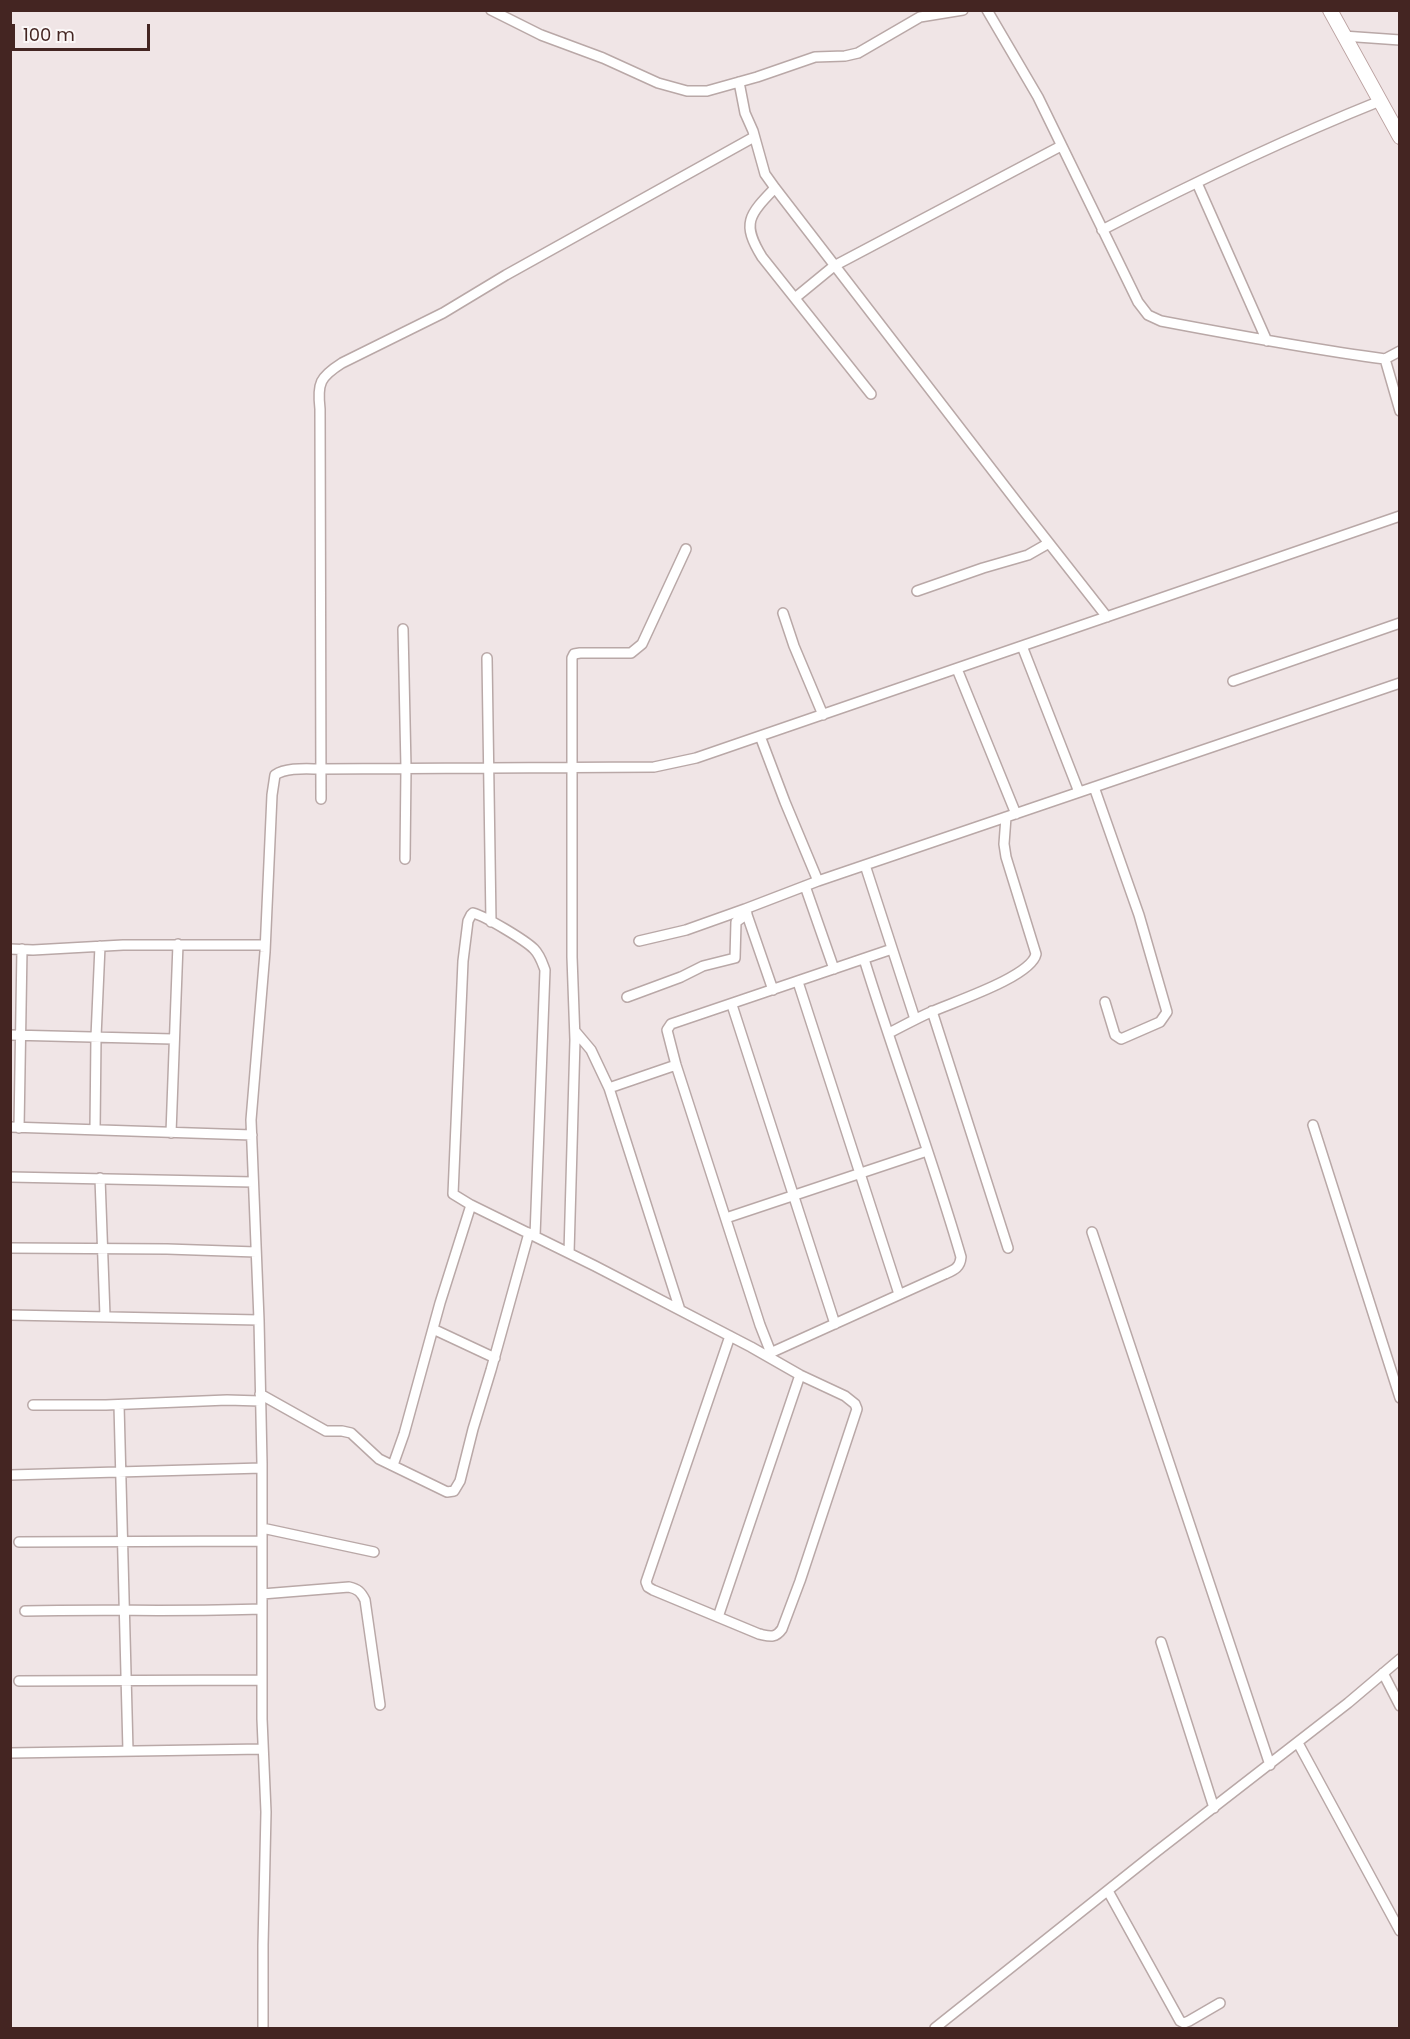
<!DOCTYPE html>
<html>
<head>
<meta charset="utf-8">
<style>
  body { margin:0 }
  #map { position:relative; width:1410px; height:2039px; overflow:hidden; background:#f0e5e6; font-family:Poppins,sans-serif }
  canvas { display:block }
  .frame { position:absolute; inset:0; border:12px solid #442522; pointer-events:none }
  .scale { position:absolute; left:12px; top:24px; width:138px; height:27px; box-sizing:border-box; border:3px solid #442522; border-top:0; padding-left:8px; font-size:18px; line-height:21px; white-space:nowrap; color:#442522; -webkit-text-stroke:4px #fbf7f7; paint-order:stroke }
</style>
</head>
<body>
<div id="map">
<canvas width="1410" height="2039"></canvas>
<div class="frame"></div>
<div class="scale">100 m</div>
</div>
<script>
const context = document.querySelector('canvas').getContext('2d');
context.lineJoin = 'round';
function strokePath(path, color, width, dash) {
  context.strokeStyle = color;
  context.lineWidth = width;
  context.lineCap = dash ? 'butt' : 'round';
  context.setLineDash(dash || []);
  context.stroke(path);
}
const street = new Path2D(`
  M491 10 541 35 603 58 658 83 687 91H707L757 77 815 57 845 56 858 53 920 17 963 10
  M987 10 1038 97 1138 302 1148 315 1161 321C1235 335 1310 349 1385 359
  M1343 36 1400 40
  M739 82 745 113 753 131 765 174 775 188 1023 510 1107 617
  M1197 183 1267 341
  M775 188C749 215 741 223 762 257L871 394
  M1102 230C1193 183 1285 139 1380 101
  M795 298 834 266 1061 146
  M1400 351 1385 359 1400 411
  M917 591 983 568 1028 555 1049 543
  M783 613 794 646 823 715
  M403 629 406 768 405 859
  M1022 646 1079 792
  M487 658 491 922
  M957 669 1016 814
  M1233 681 1400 623
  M760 736 785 802 818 881
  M1094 787 1139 915 1167 1012 1160 1022 1121 1039 1115 1035 1105 1002
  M321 799 320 409C317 383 320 377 342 363L443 313 506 275 754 137
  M865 865 915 1019
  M805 886 834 969
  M639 941 686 930 745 909
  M10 949 33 950 123 945H265
  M798 982 899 1294
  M773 990 745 909 818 881 1400 683
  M627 997 681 977 703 966 735 958 736 922 747 914
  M732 1005 835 1324
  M932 1011 1008 1248
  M575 1031 591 1050 609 1088
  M889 1033C903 1026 917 1018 931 1012 953 1002 1031 977 1036 954L1006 857 1004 844 1006 817
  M10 1035 173 1039
  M676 1065 609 1088 680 1310
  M1313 1125 1400 1398
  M10 1127 252 1135
  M19 1128 22 949
  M95 1130 96 1037 100 946
  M171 1133 178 944
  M10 1177 253 1182
  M100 1178 105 1316
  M726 1218 927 1151
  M1092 1232 1270 1765
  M535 1236 545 970C542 962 540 955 534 949 525 940 485 916 473 913L471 915 468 921 463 961 453 1194 471 1205 595 1266 751 1347 800 1375 845 1396 855 1404 857 1409 800 1581 782 1629C775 1639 769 1636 759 1634L653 1590 648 1587 646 1582 730 1336
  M10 1248 167 1249 256 1252
  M569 1253 575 1040 572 957V658L574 654 580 653H631L642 644 686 549
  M10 1315 259 1320
  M433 1329 495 1358
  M771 1353 760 1325 676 1065 667 1030 671 1024 892 949
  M768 1354 945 1274C954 1270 960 1268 961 1257 932 1157 895 1059 864 959
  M260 1394 326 1431H342L351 1433 379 1459 447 1492 454 1491 460 1481 473 1429 491 1370 529 1233
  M33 1405H106L227 1400 260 1401
  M119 1405 128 1751
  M393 1465 404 1434 440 1303 471 1205
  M10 1475 262 1468
  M262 1528 374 1552
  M19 1542 262 1541
  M262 1594 349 1587C358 1589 361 1592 365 1600L380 1705
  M25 1611C104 1609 183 1612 262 1609
  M718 1617 800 1375
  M1161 1642 1214 1808
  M1383 1673 1400 1706
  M19 1681 262 1680
  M1298 1743 1400 1931
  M10 1753 263 1749
  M1108 1891 1180 2021 1184 2023 1189 2021 1220 2003
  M263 2028V1945L266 1812 262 1719V1463L259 1320 251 1120 265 952 272 795 275 775C287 767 307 769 321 769L654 767 696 758 1400 516
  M935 2028 1156 1852 1348 1703 1400 1659`);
const secondary = new Path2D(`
  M1330 10 1400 137`);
strokePath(street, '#b9a8a7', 12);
strokePath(secondary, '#baa09f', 16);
strokePath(street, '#fff', 9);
strokePath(secondary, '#fff', 14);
</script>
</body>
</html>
